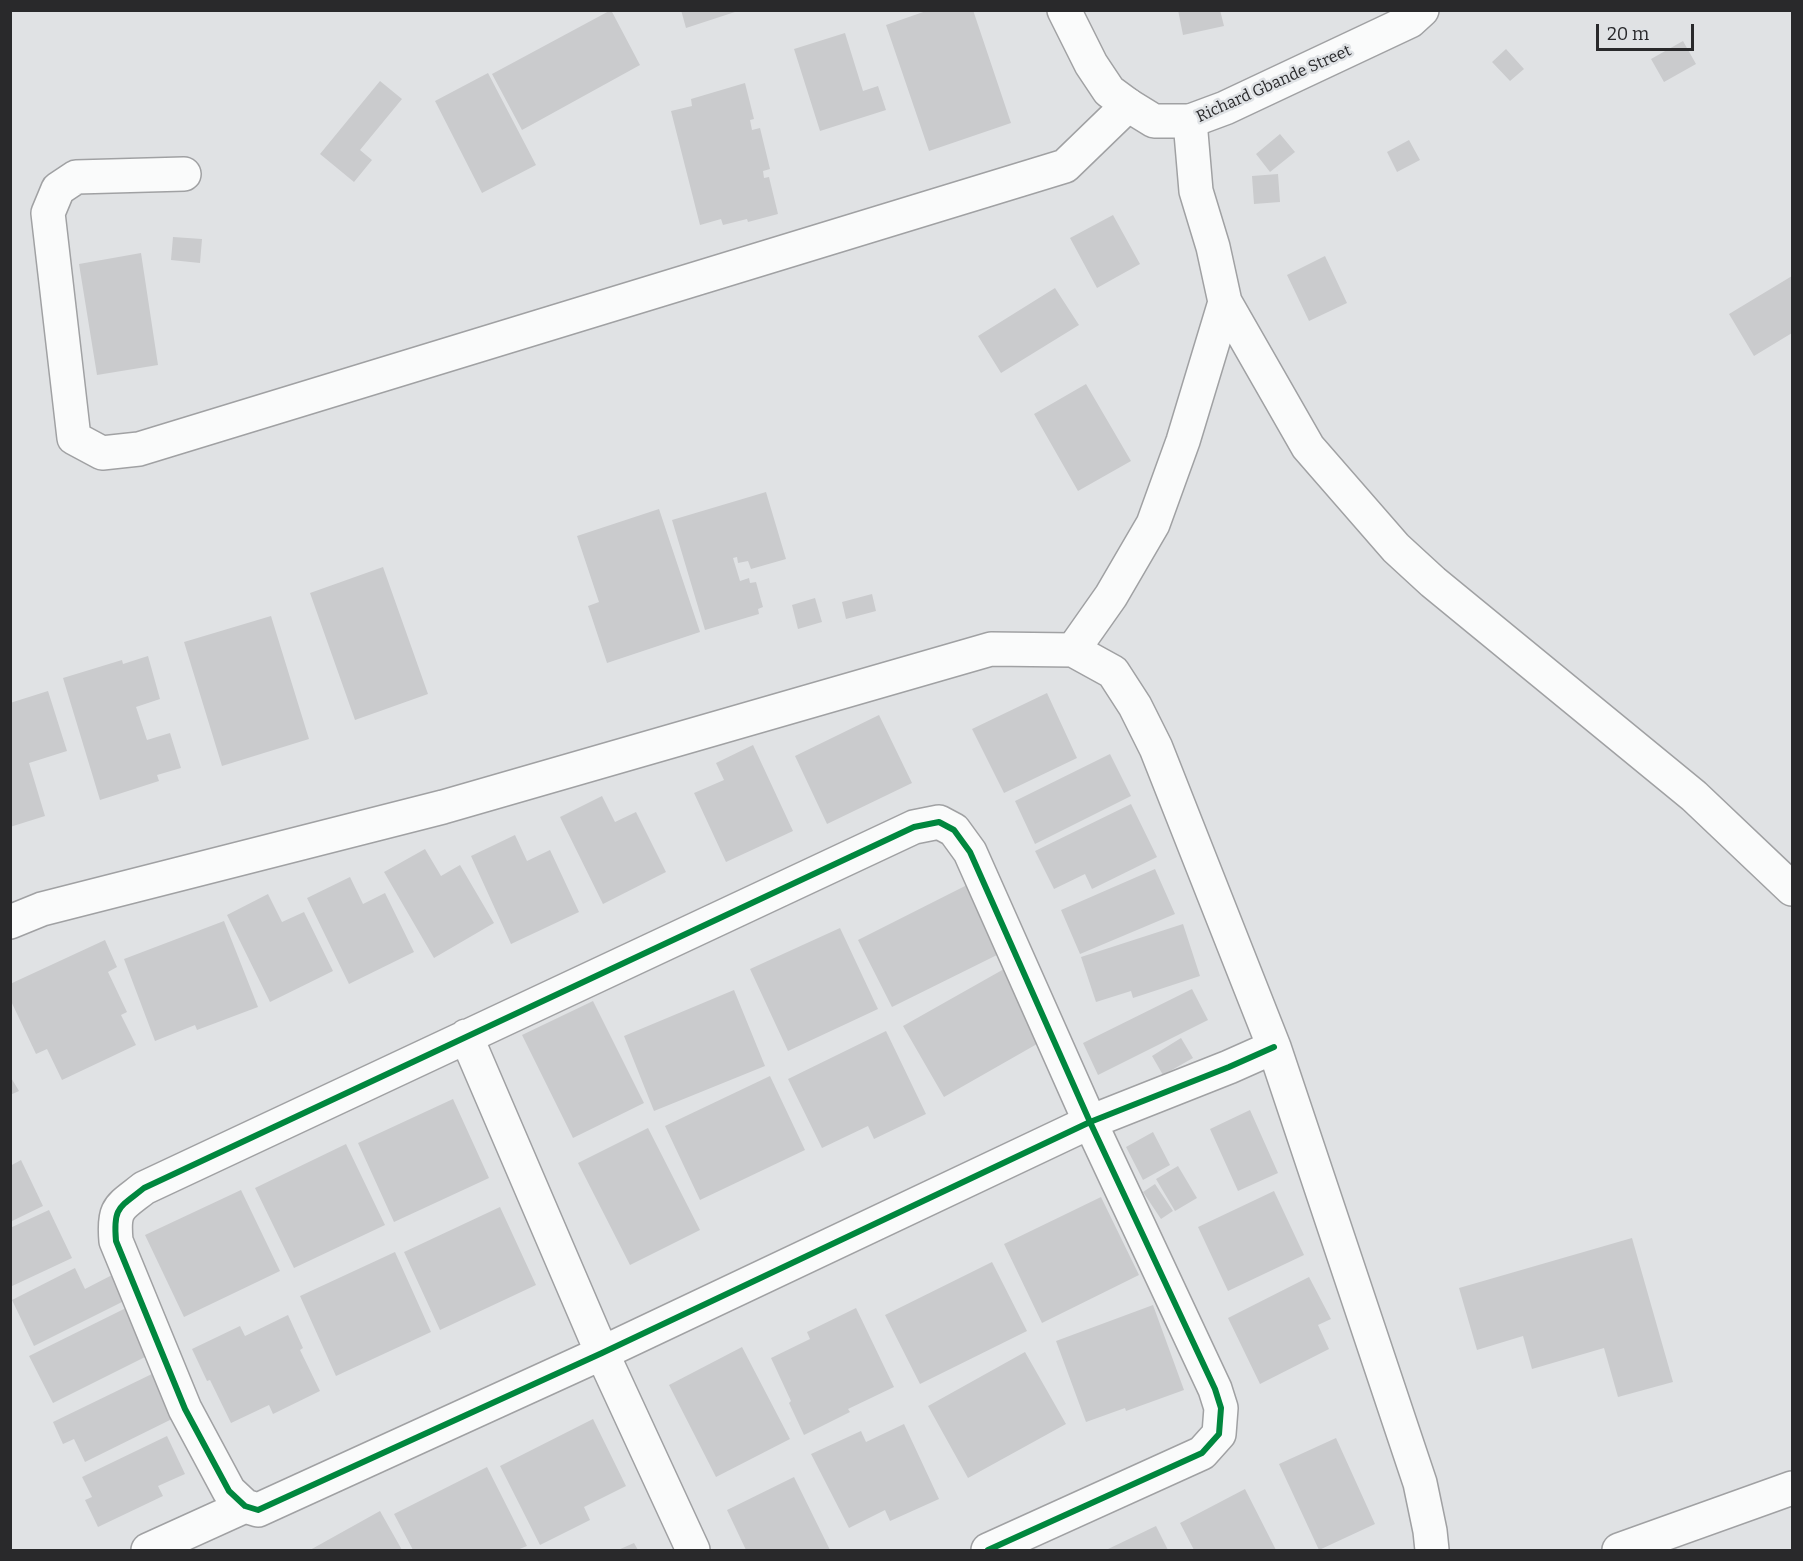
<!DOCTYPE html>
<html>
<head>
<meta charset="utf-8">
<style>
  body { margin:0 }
  #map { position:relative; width:1803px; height:1561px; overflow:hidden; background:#e0e2e4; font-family:Bitter,serif }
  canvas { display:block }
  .frame { position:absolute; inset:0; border:12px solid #29292b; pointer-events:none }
  .scale { position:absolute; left:1596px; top:24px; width:98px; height:27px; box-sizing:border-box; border:3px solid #29292b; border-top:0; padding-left:8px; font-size:18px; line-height:21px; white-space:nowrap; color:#29292b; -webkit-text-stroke:4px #dfe2e5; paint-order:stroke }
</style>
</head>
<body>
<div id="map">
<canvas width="1803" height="1561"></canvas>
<div class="frame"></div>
<div class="scale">20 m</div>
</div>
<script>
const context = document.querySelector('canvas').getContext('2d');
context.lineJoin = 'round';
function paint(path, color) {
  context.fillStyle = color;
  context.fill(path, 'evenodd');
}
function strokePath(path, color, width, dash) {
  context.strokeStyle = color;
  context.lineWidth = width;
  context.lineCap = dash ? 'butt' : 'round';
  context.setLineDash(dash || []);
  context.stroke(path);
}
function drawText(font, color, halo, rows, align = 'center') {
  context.font = font + ' Bitter,serif';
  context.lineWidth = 5;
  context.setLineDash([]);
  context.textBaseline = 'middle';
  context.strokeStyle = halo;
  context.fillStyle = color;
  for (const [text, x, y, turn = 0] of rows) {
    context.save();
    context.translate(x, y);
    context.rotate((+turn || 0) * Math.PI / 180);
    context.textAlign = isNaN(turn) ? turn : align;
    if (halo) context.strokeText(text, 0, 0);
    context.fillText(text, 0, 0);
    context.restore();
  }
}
const building = new Path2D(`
  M611 10 640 65 522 130 492 74Z
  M681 10H738V11L686 28Z
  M929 10H973L1011 123 929 151 886 25Z
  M1178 10H1220L1224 26 1183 35Z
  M845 33 863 91 878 86 886 110 820 131 794 49Z
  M1683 41 1696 64 1664 82 1651 59Z
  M1506 49 1524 69 1510 81 1492 62Z
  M488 73 536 165 482 193 435 101Z
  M380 81 402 99 360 150 372 160 354 182 320 154Z
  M745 83 754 119 750 120 752 130 760 128 770 169 763 171 764 178 769 177 778 214 748 222 747 219 723 225 721 219 700 225 671 111 692 106 691 99Z
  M1280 134 1295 152 1270 172 1256 154Z
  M1409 140 1420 160 1397 172 1387 152Z
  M1278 174 1280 202 1254 204 1252 176Z
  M1113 215 1140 264 1097 288 1070 238Z
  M173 237 202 239 200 263 171 260Z
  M141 253 158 365 97 375 79 264Z
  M1325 256 1347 303 1309 321 1287 275Z
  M1792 276V333L1754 356 1729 314Z
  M1055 288 1079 325 1001 373 978 336Z
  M1086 384 1131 461 1078 491 1034 414Z
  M766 492 786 559 751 569 748 561 738 563 737 557 733 558 740 581 749 578 750 583 756 582 763 607 758 609 759 614 705 630 672 520Z
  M659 509 700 632 607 663 588 606 599 602 577 536Z
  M383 567 428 694 355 720 310 593Z
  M872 594 876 611 846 619 842 602Z
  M815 598 822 622 798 629 792 605Z
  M271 616 309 739 222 766 184 642Z
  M148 656 160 699 136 707 147 740 170 733 181 768 157 775 159 781 100 800 63 678 122 660 123 664Z
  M48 691 67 751 29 763 45 816 10 827V703Z
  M1047 693 1077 758 1004 793 972 729Z
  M879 715 912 783 827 824 795 756Z
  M753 745 793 831 726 862 694 793 724 780 716 763Z
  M1110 754 1131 796 1035 844 1015 801Z
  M602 796 615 822 636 812 666 872 603 904 560 817Z
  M1131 804 1157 857 1092 889 1085 874 1054 889 1035 851Z
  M515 835 527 861 550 850 579 912 511 944 471 856Z
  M425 849 441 876 460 865 494 923 434 958 384 872Z
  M1155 869 1175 914 1080 954 1061 910Z
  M350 877 363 904 385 893 414 952 349 984 307 898Z
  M967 885 1001 953 892 1007 858 940Z
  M268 894 282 922 304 912 333 971 270 1002 227 915Z
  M224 921 258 1007 197 1030 195 1025 155 1041 124 959Z
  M1183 924 1200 976 1133 998 1131 991 1096 1002 1081 957Z
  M840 928 878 1009 788 1051 750 969Z
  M105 940 117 967 108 972 127 1012 121 1015 136 1045 62 1080 47 1049 36 1054 10 999V984Z
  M1004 969 1044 1040 944 1097 903 1026Z
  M1192 989 1208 1020 1098 1075 1083 1043Z
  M734 990 765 1066 654 1111 624 1036Z
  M593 1001 644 1103 573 1138 522 1035Z
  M886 1031 926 1114 874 1139 868 1126 822 1148 788 1079Z
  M1181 1038 1193 1058 1163 1075 1152 1056Z
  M10 1076 19 1091 10 1095Z
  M770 1076 805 1150 700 1200 665 1126Z
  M453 1099 489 1178 394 1222 358 1143Z
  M1250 1110 1278 1173 1238 1191 1210 1129Z
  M648 1128 700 1230 630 1265 578 1163Z
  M1153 1132 1170 1165 1143 1180 1126 1147Z
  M346 1144 385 1225 294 1268 255 1188Z
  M21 1160 43 1206 10 1222V1166Z
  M1178 1166 1197 1198 1175 1211 1156 1179Z
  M1155 1184 1173 1211 1161 1219 1143 1192Z
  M241 1190 280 1271 184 1317 145 1235Z
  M1274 1191 1304 1255 1228 1291 1198 1227Z
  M1101 1197 1139 1275 1042 1323 1004 1244Z
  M500 1207 536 1285 440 1330 404 1252Z
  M49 1210 72 1258 10 1287V1228Z
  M1632 1238 1673 1382 1618 1397 1604 1348 1532 1369 1523 1336 1477 1350 1459 1288Z
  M395 1252 431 1332 336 1376 300 1296Z
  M992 1262 1027 1331 920 1384 885 1315Z
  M75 1268 85 1289 114 1274 126 1300 34 1346 12 1300Z
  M1309 1277 1331 1319 1318 1325 1329 1349 1260 1384 1228 1318Z
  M1153 1305 1184 1390 1126 1411 1125 1408 1086 1422 1056 1341Z
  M128 1307 151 1354 53 1403 29 1356Z
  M856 1308 894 1387 848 1409 850 1412 804 1435 789 1403 791 1401 771 1358 810 1339 807 1332Z
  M288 1315 303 1348 300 1350 320 1391 273 1414 269 1405 231 1423 210 1380 207 1381 192 1349 240 1326 245 1336Z
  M742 1347 790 1439 716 1477 669 1385Z
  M1025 1352 1066 1424 968 1478 928 1406Z
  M156 1372 178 1416 85 1462 74 1439 63 1444 53 1422Z
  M593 1419 626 1486 584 1507 590 1520 540 1545 500 1466Z
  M904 1424 939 1499 890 1521 885 1510 849 1528 811 1454 861 1431 866 1442Z
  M167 1436 185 1474 158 1486 163 1496 98 1527 85 1500 92 1497 82 1477Z
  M1336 1438 1375 1524 1319 1550 1279 1464Z
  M487 1467 527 1546 517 1550H413L394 1514Z
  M794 1477 830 1550H746L727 1510Z
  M1245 1489 1276 1550H1194L1180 1523Z
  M380 1511 402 1550H310Z
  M1156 1526 1168 1550H1106Z
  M634 1543 638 1550H618Z`);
const minor = new Path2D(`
  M1190 121 1196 191 1213 247 1225 302 1308 447 1396 548 1433 582 1694 796 1792 889
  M184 174 76 177 58 189 48 213 74 438 102 453 139 449 1065 166 1128 105
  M1073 650 1113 672 1135 706 1156 748 1274 1047 1420 1483 1430 1531 1432 1550
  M10 922 42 909 443 807 991 649 1073 650 1111 596 1153 524 1183 441 1225 302
  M466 1036 602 1353 693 1550
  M148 1550 245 1506
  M988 1550 1202 1453 1219 1434 1221 1408 1215 1389 1090 1122 970 852 954 830 939 822 914 827 144 1188C119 1208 113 1207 116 1241L185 1409 229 1491 245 1506 258 1510 602 1353 1090 1122 1229 1067 1274 1047
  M1619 1550 1792 1488`);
const tertiary = new Path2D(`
  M1064 10 1091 64 1109 91 1128 105 1154 121H1190L1225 108 1410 21 1422 10`);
const cycleway = new Path2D(`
  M988 1550 1202 1453 1219 1434 1221 1408 1215 1389 1090 1122 970 852 954 830 939 822 914 827 144 1188C119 1208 113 1207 116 1241L185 1409 229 1491 245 1506 258 1510 602 1353 1090 1122 1229 1067 1274 1047`);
const streetNames = [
  ["Richard Gbande Street",1274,84,-24]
];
paint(building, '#cacbcd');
strokePath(minor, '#a0a1a3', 36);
strokePath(tertiary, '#a0a1a3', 36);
strokePath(minor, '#fafbfb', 33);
strokePath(tertiary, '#fafbfb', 33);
strokePath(cycleway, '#00873e', 6);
drawText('16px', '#29292b', '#dfe2e5', streetNames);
</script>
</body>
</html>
